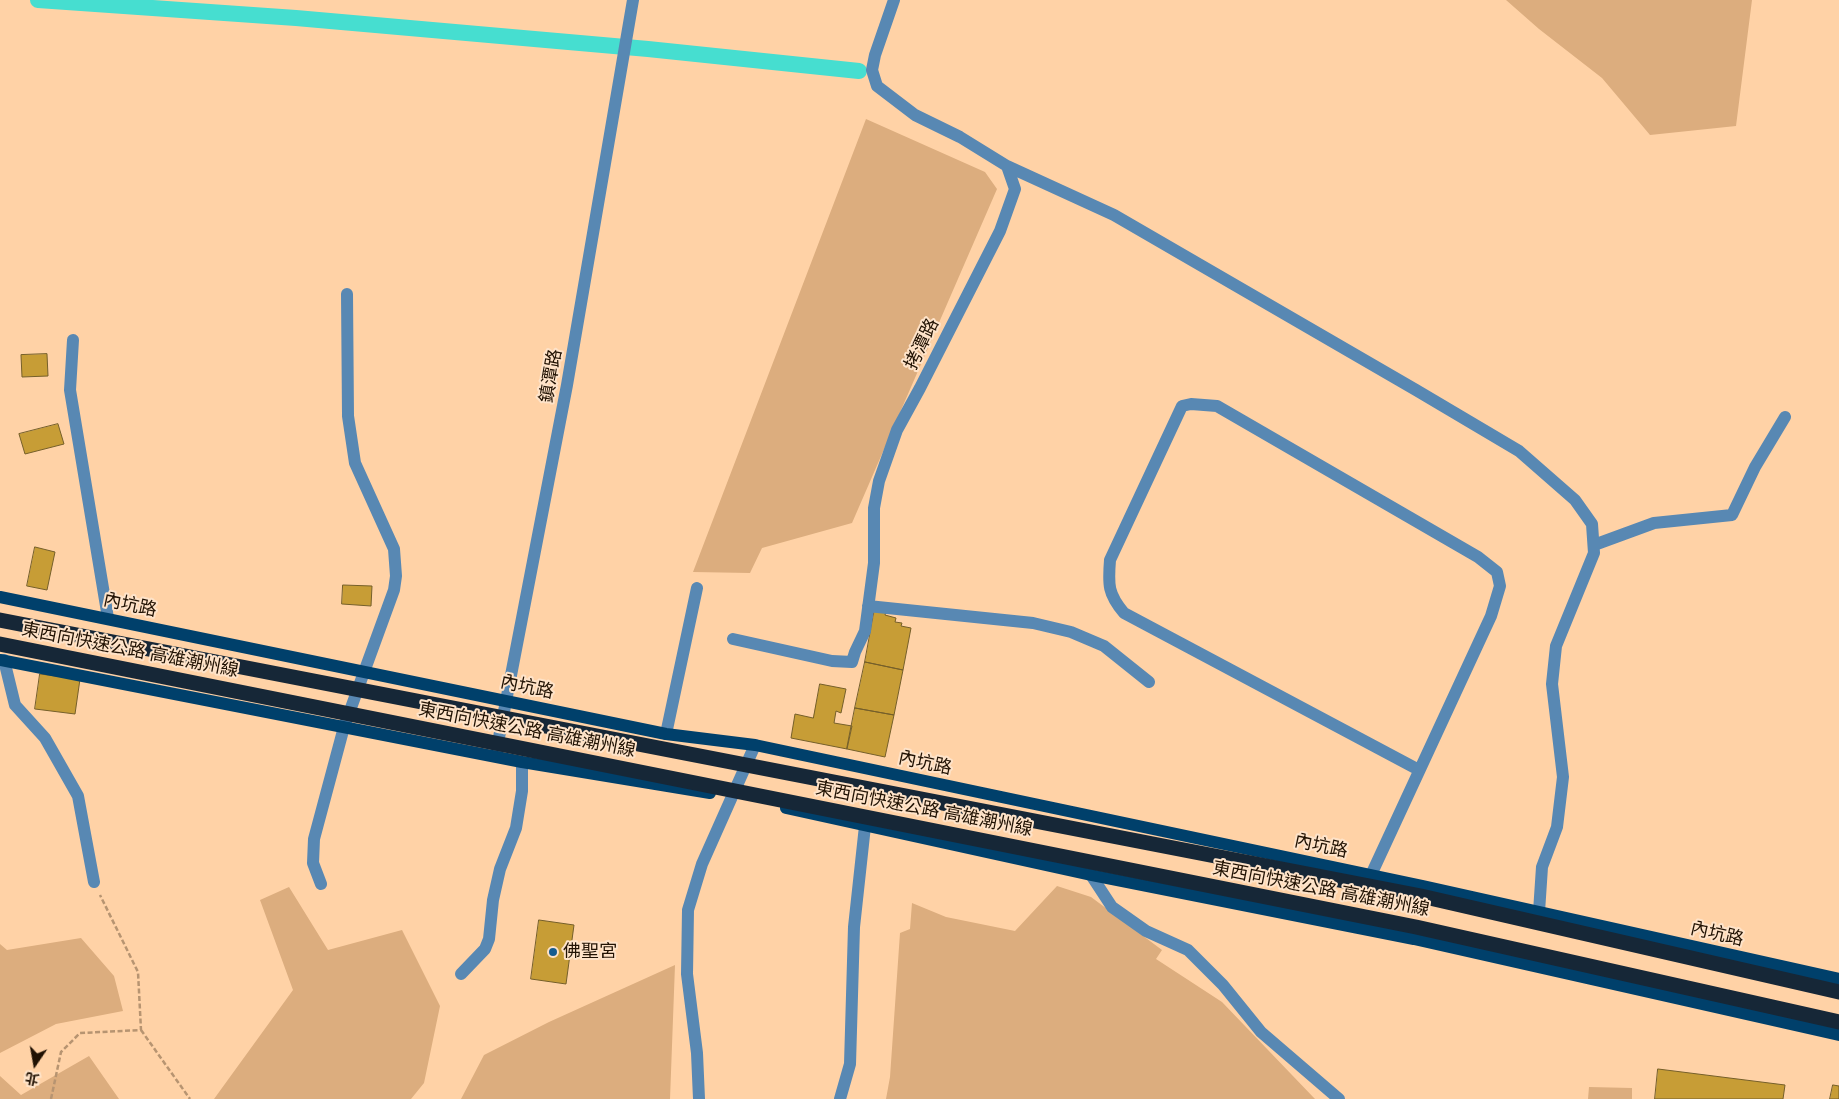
<!DOCTYPE html>
<html>
<head>
<meta charset="utf-8">
<style>
  body { margin:0 }
  #map { position:relative; width:1839px; height:1099px; overflow:hidden; background:#ffd2a6; font-family:Raleway,"Noto Sans TC",sans-serif }
  canvas { display:block }
  .north { position:absolute; left:10px; top:1039px; width:50px; height:50px; -webkit-text-stroke:4px #fee3c9; paint-order:stroke; rotate:192deg; font-size:14px; font-weight:700; line-height:20px; text-align:center; color:#211203 }
  .north::after { content:''; display:block; margin:auto; width:18px; height:22px; background:#211203; clip-path:polygon(50% 0,100% 100%,50% 72%,0 100%) }
</style>
</head>
<body>
<div id="map">
<canvas width="1839" height="1099"></canvas>
<div class="north">北</div>
</div>
<script>
const context = document.querySelector('canvas').getContext('2d');
context.lineJoin = 'round';
function paint(path, color) {
  context.fillStyle = color;
  context.fill(path, 'evenodd');
}
function strokePath(path, color, width, dash) {
  context.strokeStyle = color;
  context.lineWidth = width;
  context.lineCap = dash ? 'butt' : 'round';
  context.setLineDash(dash || []);
  context.stroke(path);
}
function drawText(font, color, halo, rows, align = 'center') {
  context.font = font + ' Raleway,"Noto Sans TC",sans-serif';
  context.lineWidth = 4;
  context.setLineDash([]);
  context.textBaseline = 'middle';
  context.strokeStyle = halo;
  context.fillStyle = color;
  for (const [text, x, y, turn = 0] of rows) {
    context.save();
    context.translate(x, y);
    context.rotate((+turn || 0) * Math.PI / 180);
    context.textAlign = isNaN(turn) ? turn : align;
    if (halo) context.strokeText(text, 0, 0);
    context.fillText(text, 0, 0);
    context.restore();
  }
}
const green = new Path2D(`
  M1506 0H1752L1736 126 1650 135 1602 78 1539 29Z
  M866 119 985 172 997 189 852 523 762 548 750 573 693 572Z
  M1057 886 1091 897 1162 950 1156 959 1222 1002 1315 1099H886L890 1077 900 933 910 929 912 903 946 917 1015 931Z
  M289 887 328 950 402 930 440 1006 424 1083 411 1099H214L293 990 260 900Z
  M81 938 114 976 123 1011 56 1024 0 1053V944L7 950Z
  M675 965 670 1099H461L484 1055 549 1022Z
  M89 1056 119 1099H0V1076L21 1095Z
  M1589 1087 1632 1088V1099H1588Z`);
const canal = new Path2D(`
  M38 0 296 18 648 49 859 71`);
const building = new Path2D(`
  M47 354 48 376 22 377 21 355Z
  M58 424 64 444 25 454 19 434Z
  M35 547 55 552 47 590 27 586Z
  M343 585 372 586 371 606 342 604Z
  M875 608 886 611 885 615 896 618 895 622 902 623 901 626 911 628 903 670 865 662Z
  M865 662 903 670 894 715 855 708Z
  M40 674 80 679 75 714 35 709Z
  M820 684 846 689 841 713 836 711 834 723 852 726 847 749 791 738 795 714 813 718Z
  M855 708 894 715 885 757 847 749Z
  M539 920 574 925 566 984 531 979Z
  M1658 1069 1785 1085 1783 1099H1655Z
  M1833 1085 1839 1086V1099H1830Z`);
const path = new Path2D(`
  M141 1030 190 1099
  M51 1099 61 1052 80 1033 141 1030 138 972 100 895`);
const minor = new Path2D(`
  M1007 166 1114 215 1416 390 1519 451 1575 500 1592 524 1594 553 1556 646 1552 684 1563 777 1557 827 1542 867 1539 912
  M73 340 70 390 108 618
  M1594 545 1654 523 1732 515 1755 467 1785 417
  M868 606 1033 623 1071 632 1104 646 1149 682
  M733 639 832 661 852 662 855 652 865 631 874 563V508L879 481 897 430 920 388 1000 231 1015 189 1007 166 960 137 915 115 877 86 872 70 875 55 894 0
  M4 660 15 705 45 738 78 796 94 882
  M666 734 697 588
  M496 753 567 385 633 0
  M1091 875 1112 907 1146 931 1188 950 1223 985 1261 1032 1339 1099
  M1371 875 1491 616 1500 586 1497 572 1478 557 1217 406 1191 404 1182 406 1110 560C1108 585 1108 594 1124 613L1419 770
  M321 884 313 863 314 839 344 727 394 590 396 576 394 549 355 463 348 416 347 294
  M461 974 485 949 489 939 493 900 500 869 516 828 522 791V762
  M699 1099 697 1053 687 974 688 910 702 864 755 745
  M840 1099 850 1064 854 927 865 826`);
const major = new Path2D(`
  M0 597 666 734 755 745 1423 886 1839 979
  M0 660 522 762 710 793
  M786 808 1091 875 1414 939 1839 1035`);
const highwayBridge = new Path2D(`
  M0 620 1421 896 1839 992
  M0 644 1416 927 1839 1022`);
const markers = [
  [553,952,5,"#155c90"]
];
const streetNames = [
  ["拷潭路",922,344,-64],
  ["鎮潭路",551,376,-80],
  ["內坑路",130,605,12],
  ["東西向快速公路 高雄潮州線",130,650,11],
  ["內坑路",527,687,12],
  ["東西向快速公路 高雄潮州線",527,730,11],
  ["內坑路",925,763,12],
  ["東西向快速公路 高雄潮州線",924,809,11],
  ["內坑路",1321,846,12],
  ["東西向快速公路 高雄潮州線",1321,889,11],
  ["內坑路",1717,934,13]
];
const poiNames = [
  ["佛聖宮",563,952]
];
paint(green, '#dcad7e');
strokePath(canal, '#46ded0', 16);
paint(building, '#c79d36');
strokePath(building, '#755f2a', 1);
strokePath(path, '#b79471', 2.5, [5, 2.5]);
strokePath(minor, '#5888b3', 12);
strokePath(major, '#00406b', 12);
strokePath(highwayBridge, '#162737', 15);
for (const [x, y, r, color] of markers) {
  const dot = new Path2D();
  dot.arc(x, y, r, 0, 2 * Math.PI);
  context.fillStyle = color;
  context.fill(dot);
  strokePath(dot, '#fee3c9', 2);
}
drawText('18px', '#211203', '#fee3c9', streetNames);
drawText('18px', '#211203', '#fee3c9', poiNames, 'left');
</script>
</body>
</html>
